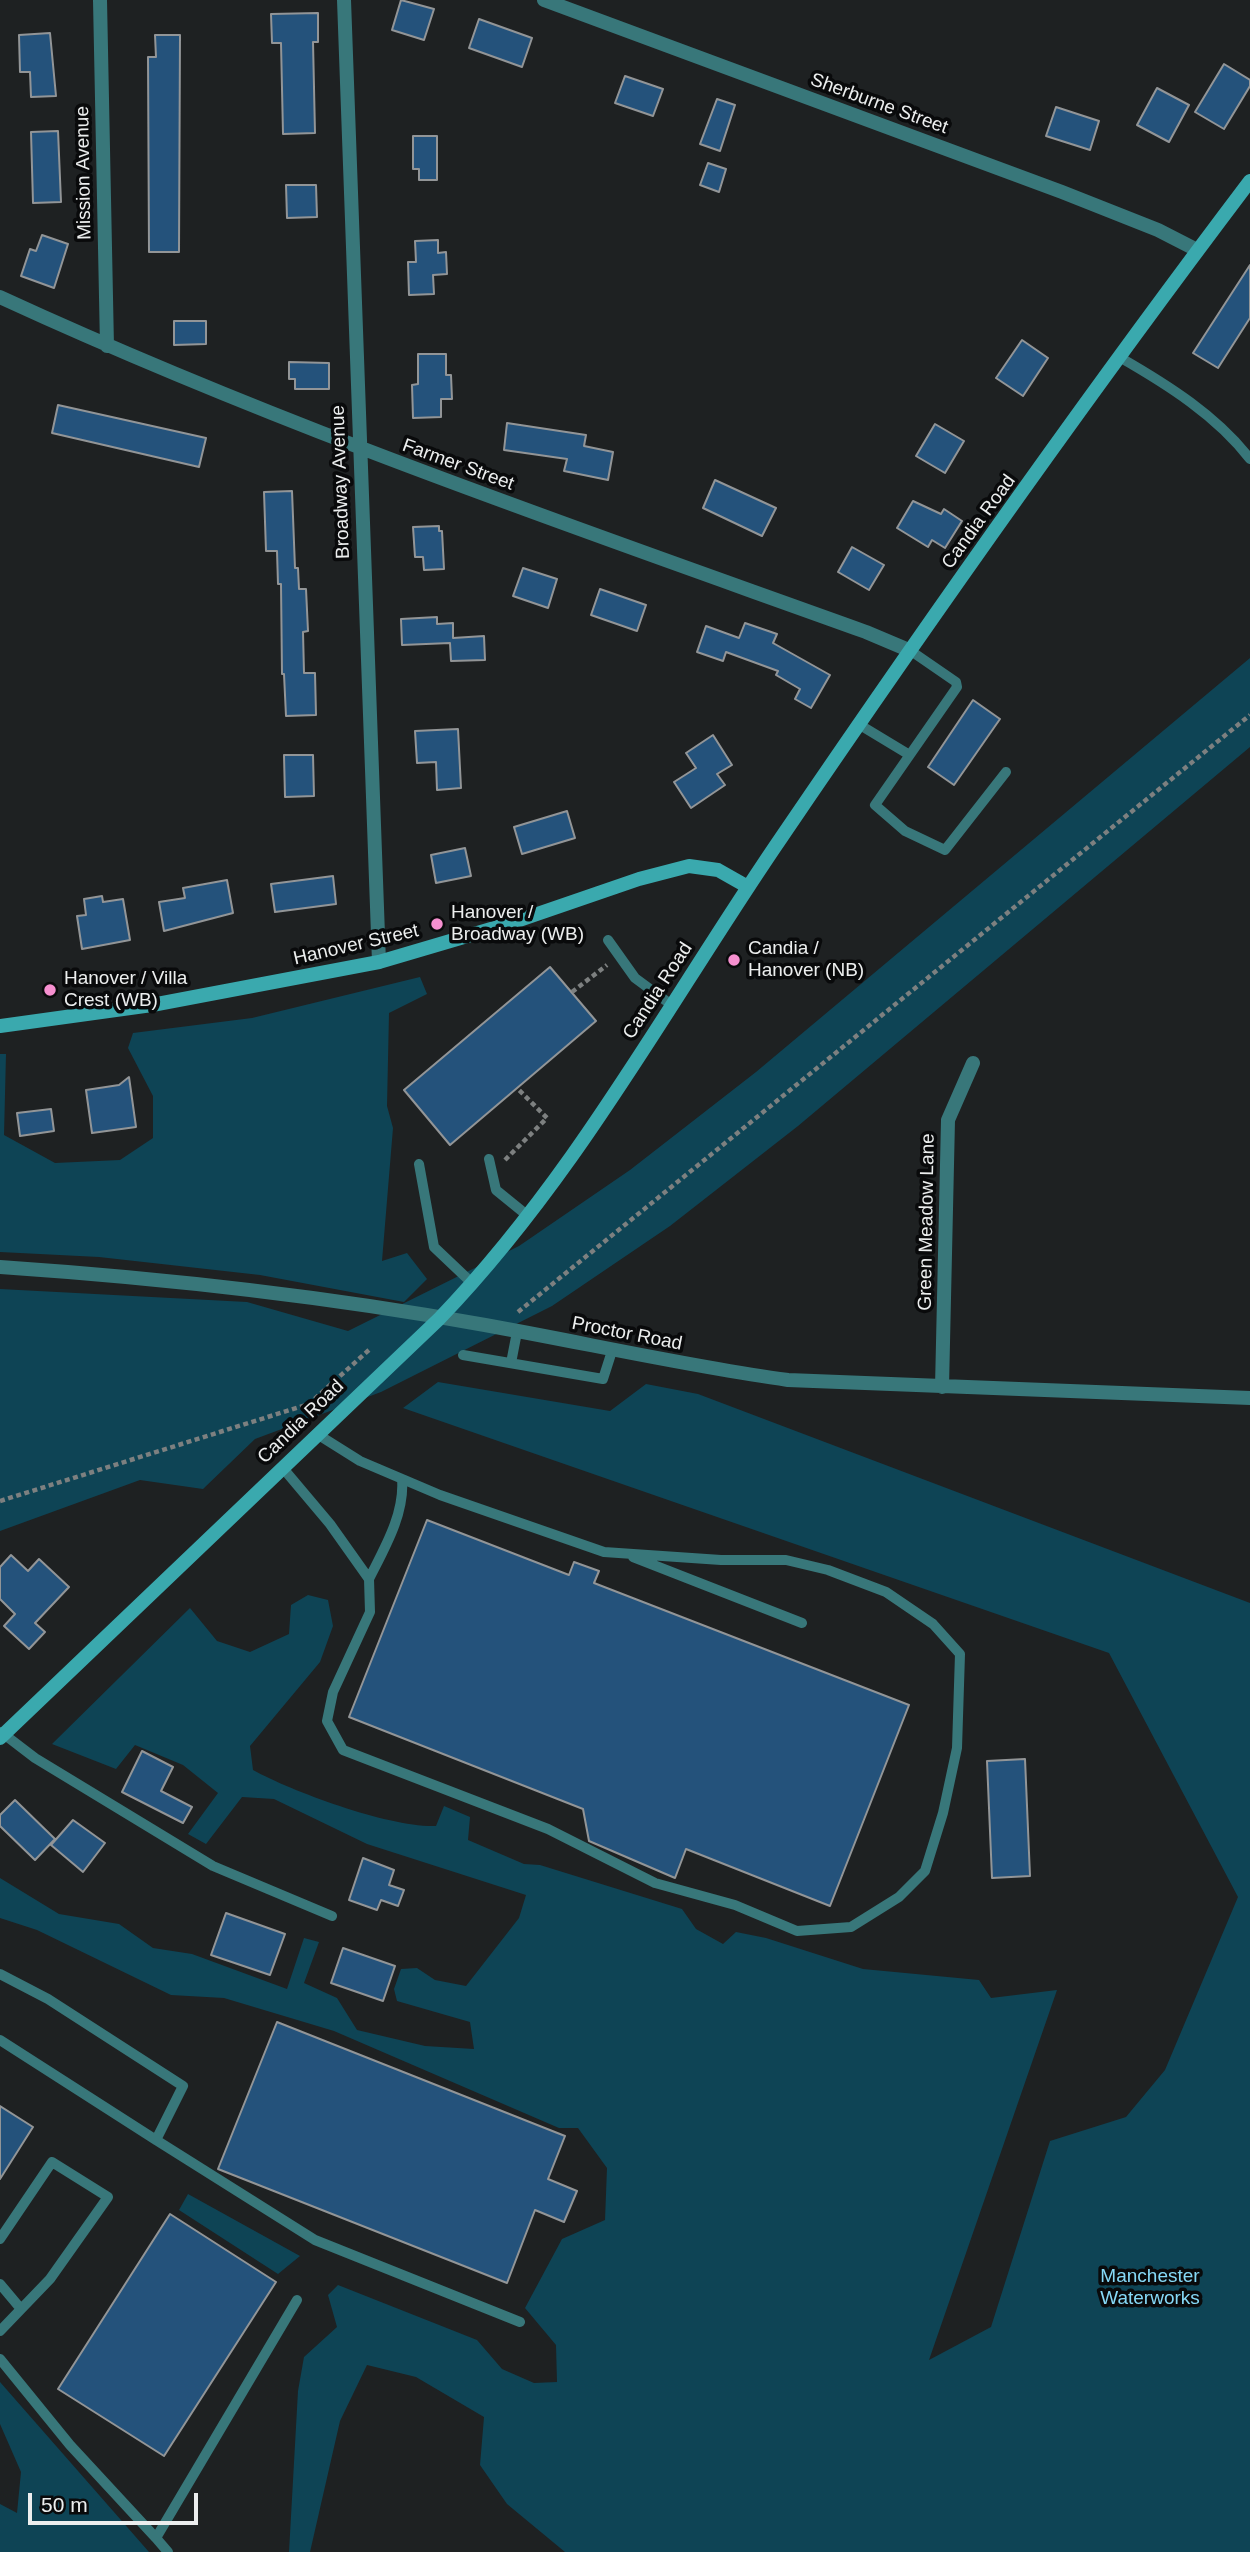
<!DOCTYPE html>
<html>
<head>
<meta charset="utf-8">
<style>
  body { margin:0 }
  #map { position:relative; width:1250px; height:2552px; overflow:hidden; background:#1e2122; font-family:Helvetica,sans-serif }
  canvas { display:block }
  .scale { position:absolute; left:28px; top:2493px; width:170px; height:32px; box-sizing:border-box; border:4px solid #eceeee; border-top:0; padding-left:9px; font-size:21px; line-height:24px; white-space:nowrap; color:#eceeee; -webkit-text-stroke:5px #090a0b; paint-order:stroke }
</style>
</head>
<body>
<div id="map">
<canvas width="1250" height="2552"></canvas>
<div class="scale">50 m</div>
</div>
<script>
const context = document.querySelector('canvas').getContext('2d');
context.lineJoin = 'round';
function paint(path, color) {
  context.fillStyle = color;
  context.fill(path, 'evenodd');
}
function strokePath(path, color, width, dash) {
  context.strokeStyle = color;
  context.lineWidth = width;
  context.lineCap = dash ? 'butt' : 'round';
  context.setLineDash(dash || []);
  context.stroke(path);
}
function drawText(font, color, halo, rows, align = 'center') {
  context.font = font + ' Helvetica,sans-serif';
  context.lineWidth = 7;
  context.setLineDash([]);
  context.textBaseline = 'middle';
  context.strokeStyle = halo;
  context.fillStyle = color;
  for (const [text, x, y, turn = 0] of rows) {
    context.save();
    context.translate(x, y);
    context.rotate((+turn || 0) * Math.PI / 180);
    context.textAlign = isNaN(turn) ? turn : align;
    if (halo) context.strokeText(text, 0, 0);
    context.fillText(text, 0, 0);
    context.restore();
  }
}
const green = new Path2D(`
  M1250 658V747L798 1126 670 1226 552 1306 381 1392 255 1439 203 1489 140 1480 0 1531V1289L247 1302 348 1331 519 1246 630 1170 756 1072Z
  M420 977 427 994 389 1013 387 1106 393 1128 382 1261 407 1253 427 1279 404 1302 260 1275 99 1257 0 1252V1054H6L4 1135 55 1163 120 1160 153 1138V1096L128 1048 133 1033 252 1018Z
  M438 1382 610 1411 646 1384 698 1394 1250 1603V2552H565L507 2504 480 2465 484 2417 416 2377 367 2365 340 2421 310 2552H289L298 2391 304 2357 337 2327 328 2295 338 2285 477 2340 502 2369 534 2383 557 2382 556 2345 525 2308 562 2239 605 2220 607 2168 578 2128H559L334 2031 224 1998 171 1995 37 1930 0 1918V1878L59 1914 119 1924 153 1948 192 1954 287 1989 304 1938 319 1942 304 1983 337 1998 357 2030 425 2046 474 2049 470 2022 397 2001 394 1989 401 1969 417 1968 435 1980 466 1986 519 1918 526 1895 367 1844 274 1799 242 1797 206 1844 188 1834 218 1793 183 1765 135 1745 116 1769 52 1744 190 1608 217 1641 250 1652 289 1634 291 1605 308 1595 328 1600 333 1626 320 1662 250 1746 253 1770C293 1792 391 1828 436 1826L444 1806 470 1817 468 1840 524 1864 540 1865 682 1909 696 1929 723 1944 736 1932 766 1938 863 1969 979 1980 991 1998 1057 1990 929 2360 991 2327 1050 2141 1126 2117 1165 2070 1238 1897 1109 1653 403 1408Z
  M188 2194 300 2256 278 2274 179 2210Z
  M0 2382 149 2552H0V2504L17 2513 21 2472 0 2424Z`);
const building = new Path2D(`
  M401 0 434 9 424 40 392 30Z
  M318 13V42H313L315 133 283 134 281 43H272L271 14Z
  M479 19 532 38 522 67 469 48Z
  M50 33 56 96 31 97 30 72H20L19 35Z
  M155 35H180L179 252H149L148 57H156Z
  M1224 64 1250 80V86L1224 129 1195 112Z
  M625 76 663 89 653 116 615 103Z
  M1157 88 1189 105 1169 142 1137 125Z
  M717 99 735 105 720 151 700 144Z
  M1056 107 1099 121 1090 150 1046 136Z
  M58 131 61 202 33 203 31 132Z
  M413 136H437V180H419V169H413Z
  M708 163 726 169 719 192 700 185Z
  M286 185H316L317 217 287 218Z
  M42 235 68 244 54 288 21 276 30 249 36 251Z
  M438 240V253L446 252 447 274 433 275 434 294 409 295 408 262H416L415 241Z
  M1250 265V318L1218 368 1193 353Z
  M174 321H206V344L174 345Z
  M1022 340 1048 358 1023 396 996 378Z
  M418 354H446V375H451L452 399H441V417L413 418 412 385 418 384Z
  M289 362 329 363V389H295V379H289Z
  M58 405 206 438 199 467 52 433Z
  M507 423 586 435 584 446 613 452 608 480 564 471 567 459 504 450Z
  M935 424 964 441 945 473 916 456Z
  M715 480 776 508 762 536 703 508Z
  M292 491 295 568H298L299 589H306L308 631 303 632 304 673H315L316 715 286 716 284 674H282L281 584H278L277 551H266L264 492Z
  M913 501 941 514 944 509 962 521 945 548 932 540 928 547 897 528Z
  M439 526V531H442L444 569 424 570 423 557H415L413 527Z
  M852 547 884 565 869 590 838 572Z
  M523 568 557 579 548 608 513 596Z
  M600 589 646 605 637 631 591 615Z
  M437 617V624L453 623V638L484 636 485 660 451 661 450 643 402 645 401 619Z
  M745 623 777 634 773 643 830 675 811 708 795 699 800 689 776 675 778 671 726 652 723 661 697 652 706 626 739 638Z
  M973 700 1000 719 954 785 928 767Z
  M458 729 461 788 437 790 436 762 417 763 415 731Z
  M713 735 732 765 717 774 725 785 691 808 674 782 696 768 686 753Z
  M284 755H313L314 796 285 797Z
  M567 811 575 838 522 854 514 827Z
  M465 848 471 876 436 883 431 855Z
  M333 876 336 904 275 912 271 884Z
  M227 880 233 913 164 931 159 902 185 898 183 888Z
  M102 896 103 902 123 899 130 940 82 949 77 916 86 915 84 899Z
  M550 967 596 1021 450 1145 404 1090Z
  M129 1077 136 1127 92 1133 86 1090 119 1085Z
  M51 1109 54 1131 20 1136 17 1113Z
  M427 1520 569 1575 574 1562 599 1571 594 1583 909 1705 830 1906 686 1849 675 1878 589 1841 583 1809 349 1717Z
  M11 1555 28 1571 39 1559 69 1587 35 1623 45 1632 29 1649 4 1626 15 1614 0 1599V1567Z
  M142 1751 173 1767 161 1791 192 1807 183 1823 122 1792Z
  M1025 1759 1030 1876 992 1878 987 1761Z
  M15 1800 55 1839 35 1860 0 1826V1815Z
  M73 1820 105 1843 83 1872 51 1845Z
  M363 1858 394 1870 389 1885 404 1890 398 1906 381 1900 377 1910 349 1900Z
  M226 1913 285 1934 270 1975 211 1955Z
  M343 1948 395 1966 383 2001 331 1983Z
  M277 2022 565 2136 548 2179 577 2191 564 2222 535 2210 507 2283 218 2169Z
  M0 2106 33 2127 0 2179Z
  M170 2214 276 2282 164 2456 58 2389Z`);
const path = new Path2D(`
  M572 992 607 965
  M505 1160 547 1118 517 1088
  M518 1312 1250 715
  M0 1501 309 1404 370 1349`);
const service = new Path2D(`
  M1121 358C1168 385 1217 416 1250 459
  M911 651 956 682 957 687 875 805 905 831 945 850 1006 772
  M860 725 908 754
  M608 940 635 978 673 1006
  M489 1159 496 1190 528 1216
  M419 1164 434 1247 473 1284
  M463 1355 603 1379 612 1351
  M511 1363 517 1332
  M282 1467 330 1524 369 1579 370 1612 333 1692 327 1721 343 1750 548 1829 655 1883 735 1905 797 1931 851 1927 899 1897 925 1871 943 1813 957 1748 960 1654 933 1624 886 1592 828 1570 786 1560H721L604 1552 440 1495 360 1461 317 1434
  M633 1557 802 1623
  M369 1579C384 1549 405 1514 402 1479
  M1 1732 35 1758 213 1866 332 1916
  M0 1974 48 1999 183 2086 156 2140 0 2040
  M156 2140 315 2240 520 2322
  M0 2239 52 2162 108 2197 50 2279 0 2331
  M0 2284 21 2309
  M0 2359 70 2445 156 2538 297 2300
  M156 2538 168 2552`);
const minor = new Path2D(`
  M100 0 107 346
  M344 0 379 962
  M544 0 1062 192 1158 230 1197 250
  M0 297C282 427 574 527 866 632L911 651
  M0 1267C162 1278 325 1296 485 1325 586 1343 686 1366 788 1380L1250 1398
  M942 1387 948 1120 973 1063`);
const secondary = new Path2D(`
  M0 1026 152 1005 379 962 508 924 639 879 689 866 718 870 748 887
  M0 1738 439 1319C576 1177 670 1000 781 838 932 616 1088 395 1250 181`);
const markers = [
  [437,924,7,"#f690d0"],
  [734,960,7,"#f690d0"],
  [50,990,7,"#f690d0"]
];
const streetNames = [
  ["Sherburne Street",879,104,20],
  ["Mission Avenue",84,173,-91],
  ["Farmer Street",458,465,20],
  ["Broadway Avenue",341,482,-92],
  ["Candia Road",979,522,-54],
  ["Hanover Street",356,945,-13],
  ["Candia Road",658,991,-57],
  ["Green Meadow Lane",927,1222,-89],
  ["Proctor Road",627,1334,11],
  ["Candia Road",301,1422,-44]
];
const poiNames = [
  ["Hanover /",451,913],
  ["Broadway (WB)",451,935],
  ["Candia /",748,949],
  ["Hanover (NB)",748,971],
  ["Hanover / Villa",64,979],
  ["Crest (WB)",64,1001]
];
const parkNames = [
  ["Manchester",1150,2277],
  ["Waterworks",1150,2299]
];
paint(green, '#0e4455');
paint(building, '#24527b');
strokePath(building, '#929597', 2);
strokePath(path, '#7d8080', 4.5, [5, 3.5]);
strokePath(service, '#38777a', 10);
strokePath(minor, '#38777a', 14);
strokePath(secondary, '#3aa9ae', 14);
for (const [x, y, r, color] of markers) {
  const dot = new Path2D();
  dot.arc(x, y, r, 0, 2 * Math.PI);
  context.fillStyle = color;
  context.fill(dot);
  strokePath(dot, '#090a0b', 2.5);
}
drawText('19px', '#eceeee', '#090a0b', streetNames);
drawText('19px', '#eceeee', '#090a0b', poiNames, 'left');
drawText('19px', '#86d9f7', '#090a0b', parkNames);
</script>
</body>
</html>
